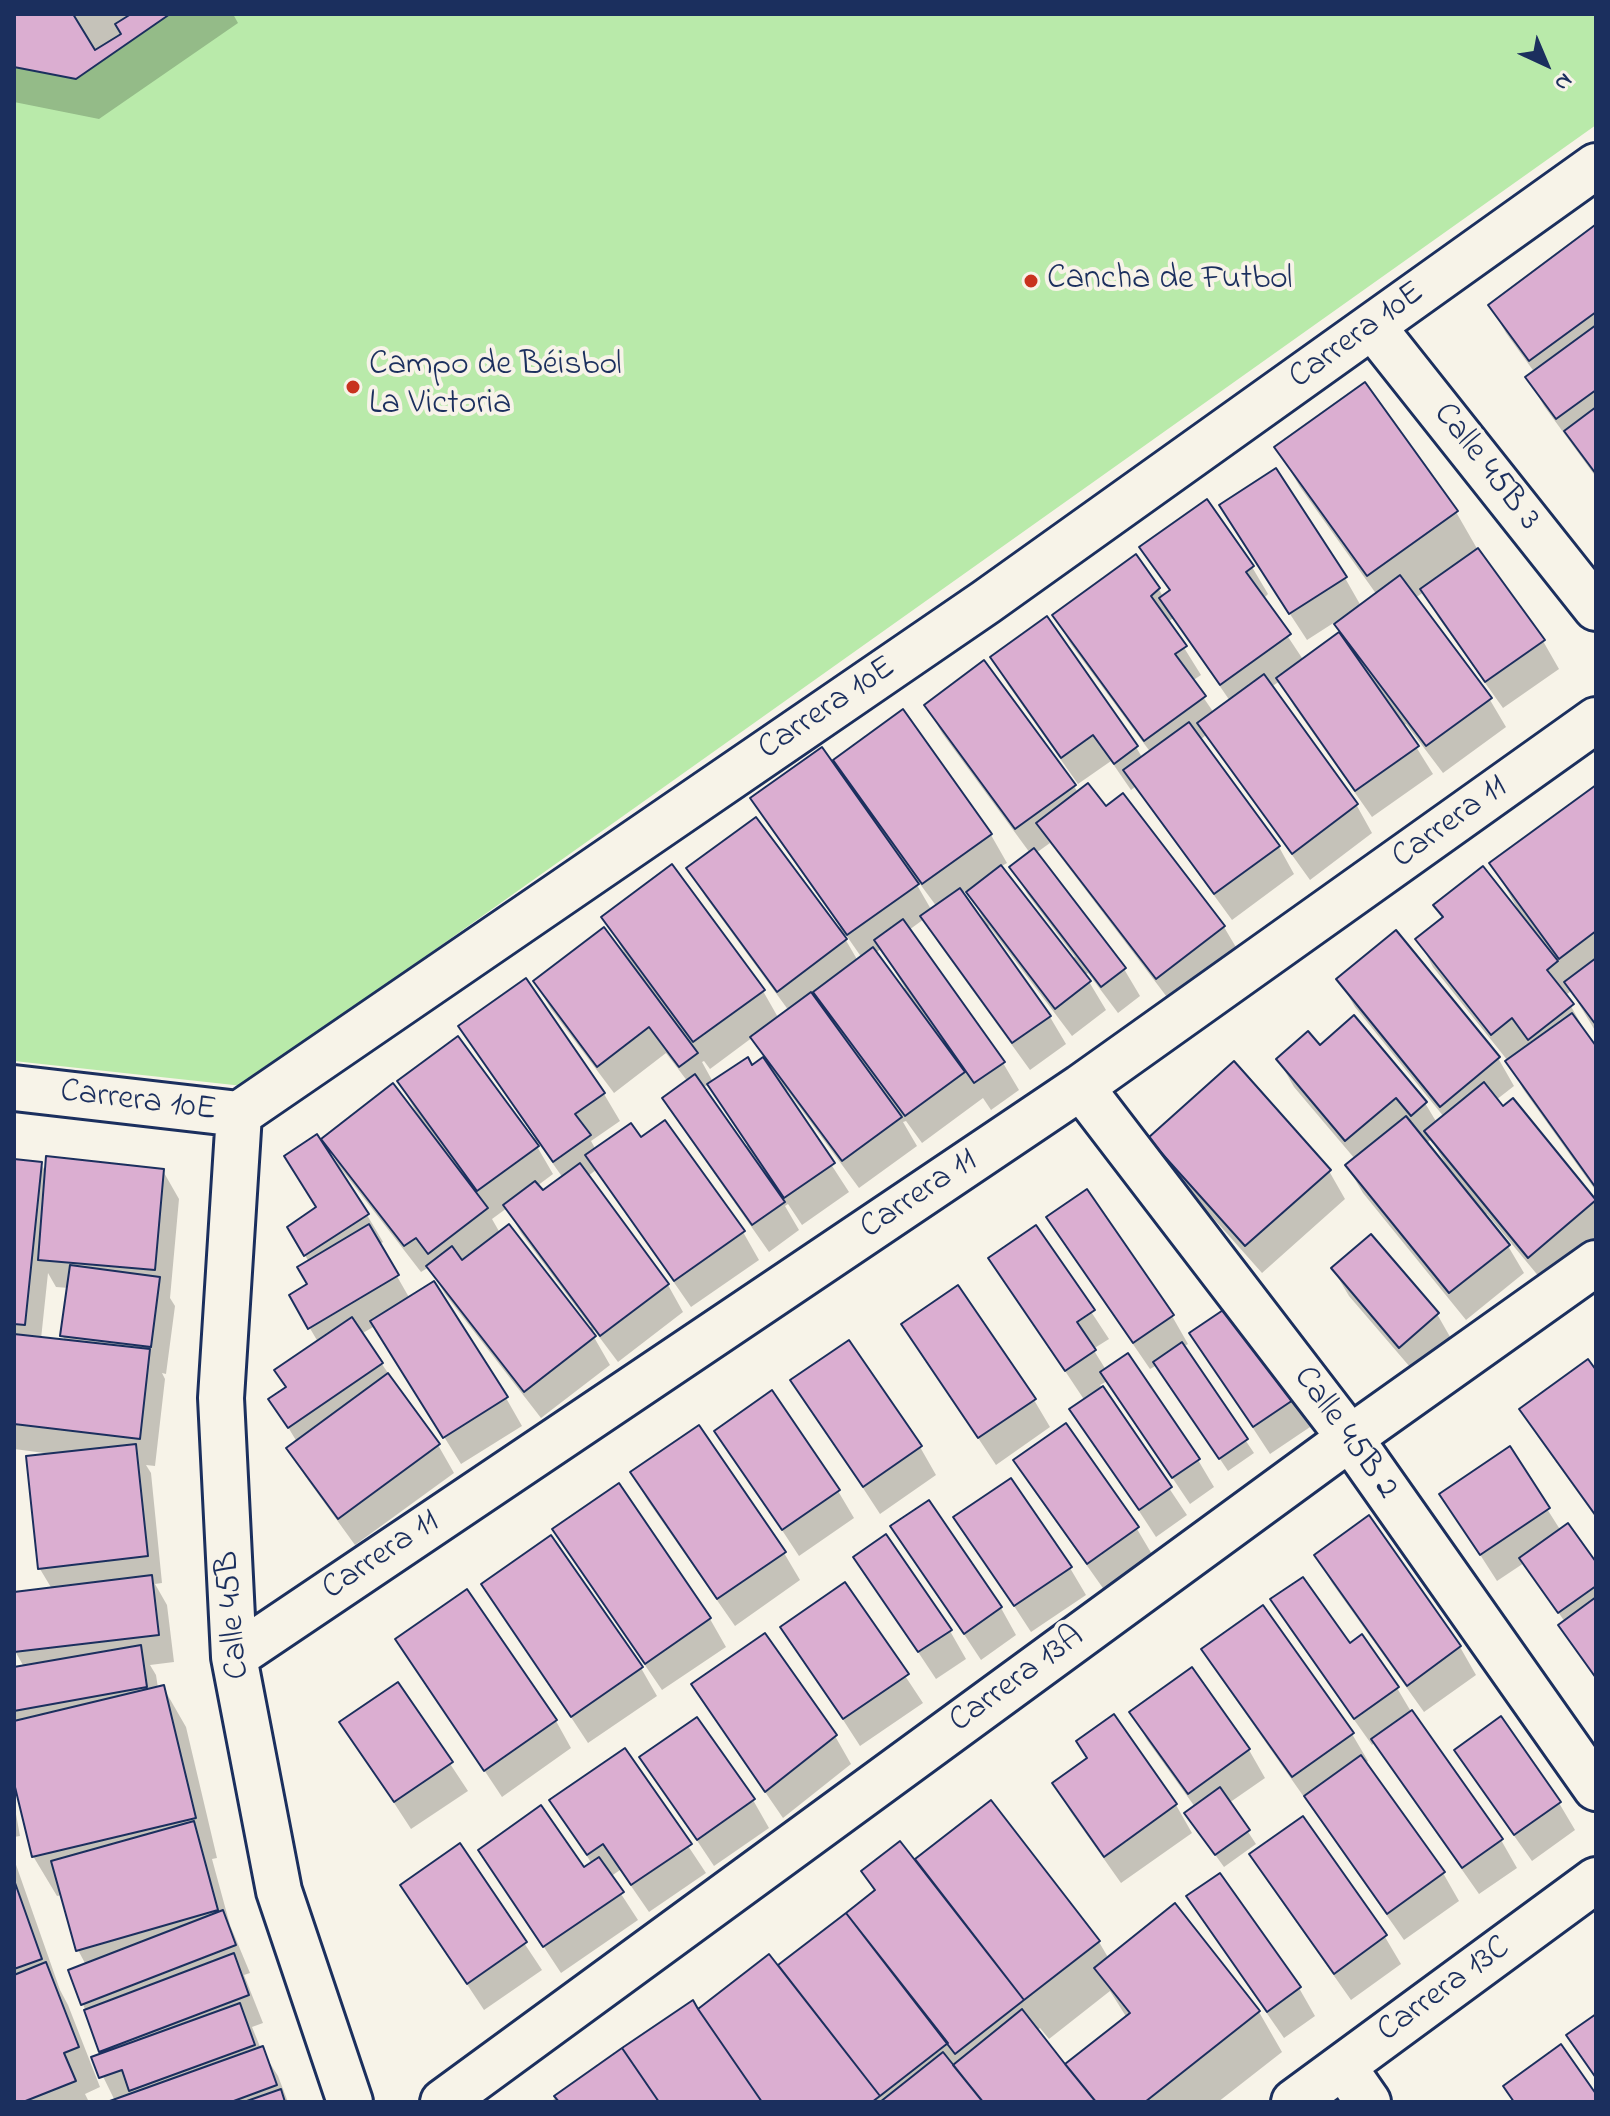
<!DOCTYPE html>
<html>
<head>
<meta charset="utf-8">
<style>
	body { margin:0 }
	#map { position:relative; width:1610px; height:2116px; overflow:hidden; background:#f7f3e8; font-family:"Indie Flower",sans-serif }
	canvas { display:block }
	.frame { position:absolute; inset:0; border:16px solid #1b2f5e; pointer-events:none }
	.north { position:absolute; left:1506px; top:24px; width:80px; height:80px; -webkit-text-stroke:6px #f7f3e8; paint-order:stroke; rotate:136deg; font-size:22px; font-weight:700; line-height:32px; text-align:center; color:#1b2f5e }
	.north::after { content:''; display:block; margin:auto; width:28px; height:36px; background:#1b2f5e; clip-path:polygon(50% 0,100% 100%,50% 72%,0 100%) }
</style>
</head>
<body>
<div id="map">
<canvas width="1610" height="2116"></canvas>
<div class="frame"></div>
<div class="north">N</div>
</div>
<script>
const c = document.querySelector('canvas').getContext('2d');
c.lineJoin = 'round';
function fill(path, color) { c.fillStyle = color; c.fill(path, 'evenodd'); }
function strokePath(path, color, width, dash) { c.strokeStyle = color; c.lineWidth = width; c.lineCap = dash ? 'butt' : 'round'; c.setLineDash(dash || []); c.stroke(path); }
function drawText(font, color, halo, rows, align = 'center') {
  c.font = font + ' "Indie Flower",sans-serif'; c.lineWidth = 8; c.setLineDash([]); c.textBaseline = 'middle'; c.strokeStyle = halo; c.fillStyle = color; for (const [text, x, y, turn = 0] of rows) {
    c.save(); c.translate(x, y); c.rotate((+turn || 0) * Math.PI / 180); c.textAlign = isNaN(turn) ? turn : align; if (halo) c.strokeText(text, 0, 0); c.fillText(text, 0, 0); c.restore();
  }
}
fill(new Path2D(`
	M170,14H1596V125L243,1086L14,1061V67L76,79Z`), '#b9eaaa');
fill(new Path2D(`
	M14,14H233L238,23L99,119L14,102Z
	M1595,228L1596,229V477L1544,406L1528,378L1535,373L1506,333L1490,305Z
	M1277,448L1456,512L1479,552L1543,641L1559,669L1503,708L1438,617L1424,592L1415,598L1490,700L1506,727L1443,773L1406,724L1403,726L1433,774L1372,817L1294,706L1280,681L1271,687L1357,806L1372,833L1310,880L1206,735L1200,740L1279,847L1294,874L1232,920L1135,787L1131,790L1111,761L1078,784L1008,685L992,657L1136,747L1143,759L1151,753L1070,643L1054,615L1159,589L1163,597L1170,592L1142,548L1252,567L1268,594L1263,599L1304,661L1342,633L1335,622L1307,640L1237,533L1345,578L1361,606L1377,595L1300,487ZM1173,618L1230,701L1214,713L1192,681L1201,675L1168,622Z
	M926,705L1074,786L1078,793L1105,808L1224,927L1240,954L1173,1005L1050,843L1036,853L1124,969L1140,996L1118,1013L1088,973L1085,975L1106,1010L1072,1036L989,926L986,928L1050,1017L1066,1044L1030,1070L939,944L924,919L909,930L1003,1063L1019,1090L991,1110L983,1098L922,1143L906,1121L903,1122L917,1146L859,1188L787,1090L784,1092L849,1192L802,1225L788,1204L785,1206L799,1230L769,1252L681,1126L665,1098L688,1082L666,1053L614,1093L551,1009L535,982L624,952L604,917L763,991L779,1019L789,1011L705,896L689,869L837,929L840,927L769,826L753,799L831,763L902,712L991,835L1007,863L1000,867L1072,959L1075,957L1028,895L1012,868L1030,853L942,733ZM920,884L937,907L932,911L917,885ZM967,890L987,925L985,927L961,894ZM846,935L862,958L858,961L844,937ZM881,949L905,988L902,990L875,953ZM753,1037L765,1058L752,1067L713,1082L702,1062L704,1061L710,1069ZM709,1084L748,1145L744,1147L703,1088Z
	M1596,787V1032L1571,991L1565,996L1596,1050V1191L1523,1089L1508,1061L1433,967L1418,939L1444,919L1436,906L1517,908L1492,863Z
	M1339,980L1498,1058L1514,1086L1496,1100L1503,1109L1513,1101L1596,1203V1243L1545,1284L1487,1214L1484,1216L1508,1246L1524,1273L1466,1320L1363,1193L1347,1166L1355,1159L1294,1087L1278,1059L1319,1048L1425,1103L1437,1123L1444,1117L1355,1007ZM1431,1139L1445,1163L1442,1164L1426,1144Z
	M461,1027L604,1094L620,1121L591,1141L596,1150L640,1139L743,1232L759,1260L691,1307L596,1170L588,1176L668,1285L683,1312L618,1362L594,1330L591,1332L610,1365L541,1418L445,1294L429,1267L421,1272L339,1166L324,1139L419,1117L399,1082L532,1140L535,1138L477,1054ZM537,1141L563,1178L542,1193L537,1186L553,1174L535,1143ZM507,1208L521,1233L591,1327L588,1329L500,1233L492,1219Z
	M1151,1138L1329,1171L1345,1199L1262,1273L1167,1166Z
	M14,1161L41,1164L47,1174L163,1171L179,1199L170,1298L175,1306L166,1374L162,1373L165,1379L155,1466L146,1465L151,1473L162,1583L155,1584L167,1605L174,1662L150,1665L156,1675L158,1688L163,1687L186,1727L217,1858L212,1859L230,1925L250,1973L244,1975L263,2023L252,2027L261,2049L278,2076L288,2102H113L115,2101L94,2058L103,2055L70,1971L86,1965L78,1950L62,1895L57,1896L33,1856L14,1774V1669L24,1667L15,1651L14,1594L52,1589L40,1569L52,1454L14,1449ZM48,1273L56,1287L69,1288L62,1335L66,1342L41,1339Z
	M367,1215L383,1242L379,1245L410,1299L506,1398L522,1426L461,1464L375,1326L361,1334L438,1445L454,1473L355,1545L305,1476L289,1448L297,1442L271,1399L287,1389L318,1342L291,1296L309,1285V1262L289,1228Z
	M1049,1217L1172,1316L1188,1344L1183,1347L1254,1453L1228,1471L1157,1365L1150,1369L1065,1245Z
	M1036,1228L1109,1339L1093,1349L1106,1370L1198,1460L1214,1487L1190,1504L1107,1381L1100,1385L1187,1515L1156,1537L1072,1409L1085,1401L990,1258Z
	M1333,1269L1437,1314L1453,1342L1416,1374L1349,1296Z
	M1237,1303L1316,1423L1270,1454L1191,1334Z
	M903,1325L1034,1400L1050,1427L996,1465Z
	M1596,1374V1518L1538,1437L1522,1409Z
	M793,1381L920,1447L936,1475L880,1514Z
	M1066,1426L1137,1529L1153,1556L1105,1591L1032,1488L1016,1461Z
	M717,1431L838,1491L854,1518L799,1556Z
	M1509,1449L1561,1531L1596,1566V1680L1561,1626L1565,1622L1524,1563L1497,1581L1441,1494Z
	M632,1473L784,1553L800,1580L735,1626L648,1501Z
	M618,1486L710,1619L726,1647L662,1690L571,1557L555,1529Z
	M956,1517L1070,1568L1086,1595L1031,1632Z
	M1369,1518L1460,1647L1476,1675L1424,1712L1332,1583L1316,1555Z
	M893,1527L1001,1608L1016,1635L981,1660Z
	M855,1557L950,1631L966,1659L936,1679Z
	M483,1584L641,1668L657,1696L588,1743Z
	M845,1585L923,1703L860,1746L783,1627Z
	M466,1591L556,1721L571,1748L502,1797L397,1639Z
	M1273,1600L1350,1646L1397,1688L1413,1715L1501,1840L1517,1868L1479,1894L1390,1767L1375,1742L1372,1745L1289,1628Z
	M1204,1649L1352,1734L1368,1761L1365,1764L1443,1873L1459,1901L1404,1940L1220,1677Z
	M1191,1669L1249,1750L1265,1778L1229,1803L1256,1844L1224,1867L1195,1827V1807L1147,1740L1132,1712Z
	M398,1685L468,1791L411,1829L342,1723Z
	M694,1685L835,1736L851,1764L783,1818L710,1712Z
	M1114,1717L1176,1805L1192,1833L1121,1883L1070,1811L1055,1784L1089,1759Z
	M1457,1750L1559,1803L1575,1830L1532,1861L1473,1778Z
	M625,1751L706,1873L649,1912L620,1870L610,1877L638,1920L561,1973L480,1850L584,1870L592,1864L552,1801Z
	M642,1758L753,1800L769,1828L714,1866Z
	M14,1803L20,1836L14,1837Z
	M990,1803L1099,1942L1109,1959L1259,2012L1282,2052L1218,2102H550L692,2002L698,2011L787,1976L875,1893L863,1872L921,1871L923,1869L917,1860ZM1110,1991L1127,2018L1065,2067L1036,2031L1040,2028L1049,2039Z
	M1302,1819L1385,1937L1401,1964L1351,2000L1268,1882L1252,1855Z
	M459,1845L542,1970L484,2010L402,1886Z
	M14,1859L60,1990L68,2005L100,2087L85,2094L89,2102H14Z
	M1219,1875L1299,1988L1315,2016L1284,2038L1205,1924L1189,1897Z`), '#0003');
const building = new Path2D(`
	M14,14H170L76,79L14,67Z
	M73,14H131L115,24L121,34L95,50Z
	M1595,225L1596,312L1529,361L1488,305Z
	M1596,325V390L1556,419L1525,377Z
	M1365,382L1458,511L1367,576L1274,447Z
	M1596,407V474L1564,431Z
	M1276,468L1347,577L1289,614L1219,505Z
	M1207,499L1254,566L1246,572L1291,634L1220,685L1159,598L1170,590L1139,547Z
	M1478,548L1545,640L1485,682L1420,589Z
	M1136,554L1160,588L1151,596L1187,646L1175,654L1206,696L1144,741L1052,615Z
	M1400,575L1492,698L1426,746L1334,624Z
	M1047,616L1138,746L1114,764L1093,735L1061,758L990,657Z
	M1339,632L1419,746L1355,791L1276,678Z
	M984,660L1076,785L1015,829L924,705Z
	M1264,674L1358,804L1292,854L1197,723Z
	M903,709L992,834L922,884L833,760Z
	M1189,722L1280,846L1214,894L1123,770Z
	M822,747L919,884L847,935L750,798Z
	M1088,783L1106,806L1123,793L1225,926L1156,979L1036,823Z
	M1596,785V931L1559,959L1489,863Z
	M756,817L847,939L777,992L686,868Z
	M1034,848L1126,968L1101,987L1009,867Z
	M672,864L765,990L693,1042L601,917Z
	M1001,865L1091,981L1055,1009L966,892Z
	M1483,866L1558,961L1547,970L1574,1004L1528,1040L1512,1018L1491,1035L1415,939L1443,917L1433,905Z
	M960,888L1051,1016L1012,1043L920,916Z
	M903,919L1005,1062L974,1083L874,940Z
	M604,927L698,1053L679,1067L649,1027L597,1067L533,981Z
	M1396,930L1500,1057L1440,1107L1336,979Z
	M873,947L965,1072L905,1116L813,992Z
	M1596,958V1025L1564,982Z
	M526,978L605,1093L575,1114L591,1135L553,1162L458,1026Z
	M811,992L902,1117L842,1161L750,1037Z
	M1572,1013L1596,1046V1188L1505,1061Z
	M1354,1015L1427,1102L1411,1116L1396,1098L1345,1141L1276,1059L1308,1031L1320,1045Z
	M458,1036L539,1146L477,1191L397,1081Z
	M748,1057L752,1065L763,1057L835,1163L784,1198L707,1084Z
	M1234,1061L1331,1170L1245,1246L1148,1138Z
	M695,1074L785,1202L752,1225L662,1098Z
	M1484,1082L1503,1106L1513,1098L1596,1200L1528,1258L1424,1131Z
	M393,1083L488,1208L428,1254L416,1238L404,1246L321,1139Z
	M1406,1116L1510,1245L1449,1293L1345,1165Z
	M665,1120L745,1231L674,1281L585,1155L631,1123L641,1137Z
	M317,1134L369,1214L304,1256L287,1227L316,1207L284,1156Z
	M46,1156L164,1169L155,1270L38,1260Z
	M14,1159L42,1162L25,1325L14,1324Z
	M580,1163L669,1284L600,1336L503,1205L535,1181L543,1190Z
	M1087,1189L1174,1315L1133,1343L1046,1217Z
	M369,1224L399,1275L308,1329L289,1295L307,1284L297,1267Z
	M509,1224L596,1336L524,1392L426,1266L452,1246L462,1260Z
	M1036,1225L1095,1310L1077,1322L1096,1350L1065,1371L988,1258Z
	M1371,1234L1439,1313L1399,1348L1331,1268Z
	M70,1265L160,1277L151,1347L60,1336Z
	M434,1281L508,1397L443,1438L370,1321Z
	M958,1285L1036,1399L978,1438L901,1324Z
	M1238,1300L1302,1394L1253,1427L1189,1333Z
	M352,1317L383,1363L288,1428L268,1399L286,1387L274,1370Z
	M14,1334L150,1349L140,1439L14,1424Z
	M849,1340L922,1446L863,1487L790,1380Z
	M1182,1342L1248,1439L1219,1459L1153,1362Z
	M1128,1353L1200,1459L1172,1478L1100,1372Z
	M1588,1359L1596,1370V1516L1519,1409Z
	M388,1373L440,1444L338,1519L286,1448Z
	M1103,1386L1172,1487L1139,1510L1069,1409Z
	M772,1390L840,1490L782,1530L714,1431Z
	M1066,1423L1139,1527L1087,1564L1013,1460Z
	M699,1425L786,1552L717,1599L630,1472Z
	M136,1444L148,1556L38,1569L26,1456Z
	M1510,1446L1550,1508L1480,1555L1439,1494Z
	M1011,1478L1072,1567L1014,1606L953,1517Z
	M619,1483L711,1618L645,1664L552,1529Z
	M929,1500L1002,1607L964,1634L890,1526Z
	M1369,1515L1461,1646L1407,1686L1314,1555Z
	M1568,1523L1596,1562V1586L1558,1613L1519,1558Z
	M886,1534L952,1630L918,1652L853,1557Z
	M551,1535L643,1667L571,1717L481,1584Z
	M152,1575L159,1635L14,1652V1592Z
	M1303,1577L1350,1643L1362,1634L1399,1687L1354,1719L1270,1599Z
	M845,1582L909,1674L843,1719L780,1627Z
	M467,1589L557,1720L484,1771L395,1639Z
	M1596,1597V1678L1558,1625Z
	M1263,1605L1354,1733L1292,1777L1201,1649Z
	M765,1633L837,1735L765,1792L691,1684Z
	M141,1645L147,1687L14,1711V1667Z
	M1192,1667L1250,1749L1188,1794L1129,1712Z
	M398,1682L453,1762L394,1802L339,1722Z
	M164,1685L196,1818L32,1857L14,1783V1721Z
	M1412,1710L1503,1839L1462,1868L1371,1739Z
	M1114,1714L1177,1804L1104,1857L1052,1783L1087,1758L1076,1741Z
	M1501,1716L1561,1802L1514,1835L1454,1750Z
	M697,1717L755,1799L697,1840L639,1757Z
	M625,1748L692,1844L631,1885L603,1844L587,1855L549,1800Z
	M1361,1755L1445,1872L1387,1914L1304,1796Z
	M1220,1787L1250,1830L1215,1855L1184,1813Z
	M991,1800L1100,1941L1024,2000L915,1859Z
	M541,1805L584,1867L599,1857L624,1892L543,1947L478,1850Z
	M1303,1816L1387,1935L1334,1974L1249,1854Z
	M194,1821L218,1910L76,1951L51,1861Z
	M900,1841L1024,2000L955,2054L846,1913L875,1890L861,1871Z
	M460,1843L527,1942L467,1984L400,1885Z
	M1220,1873L1301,1987L1267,2012L1186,1896Z
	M14,1880L42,1959L14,1969Z
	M1175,1903L1260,2011L1145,2102H1096L1065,2064L1130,2013L1094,1968Z
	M223,1910L236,1945L81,2005L68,1970Z
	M846,1913L948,2043L880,2096L778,1965Z
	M234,1953L249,1995L99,2052L84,2010Z
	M769,1954L880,2096L872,2102H762L698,2009Z
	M46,1962L79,2047L64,2053L76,2081L23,2102H14V1975Z
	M693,2000L698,2009L762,2102H659L622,2048Z
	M240,2003L255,2045L129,2091L122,2070L99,2078L91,2057Z
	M1022,2009L1065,2064L1096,2102H983L953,2065Z
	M1596,2014V2078L1566,2035Z
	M1561,2044L1596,2094V2102H1514L1503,2086Z
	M263,2046L277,2085L231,2102H107Z
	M622,2048L659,2102H559L554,2096Z
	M943,2052L983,2102H880Z
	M281,2089L285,2102H244Z`);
fill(building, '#dbaed1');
strokePath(building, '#1b2f5e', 2);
const minor = new Path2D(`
	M1373,327L1596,608
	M1081,1087L1350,1438L1596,1788
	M14,1088L239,1114L986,602L1596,166
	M239,1114L221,1398L234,1657L279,1891L350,2102
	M234,1657L1081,1087L1596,720
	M1343,2066L1368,2102
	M443,2102L1350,1438L1596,1263
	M1294,2102L1596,1880`);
strokePath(minor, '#1b2f5e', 50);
strokePath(minor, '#f7f3e8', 44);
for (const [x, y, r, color] of [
	[1031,281,8,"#c8321e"],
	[353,387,8,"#c8321e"]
]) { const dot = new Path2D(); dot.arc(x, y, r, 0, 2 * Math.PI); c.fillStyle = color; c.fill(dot); strokePath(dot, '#f7f3e8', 3); }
drawText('34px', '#1b2f5e', '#f7f3e8', [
	["Cancha de Futbol",1047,281],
	["Campo de Béisbol",369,367],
	["La Victoria",369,406]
], 'left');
drawText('34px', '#1b2f5e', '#f7f3e8', [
	["Carrera 10E",1358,337,-36],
	["Calle 45B 3",1485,468,52],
	["Carrera 10E",828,710,-34],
	["Carrera 11",1451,824,-36],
	["Carrera 10E",138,1103,7],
	["Carrera 11",920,1196,-34],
	["Calle 45B 2",1344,1434,54],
	["Carrera 11",382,1557,-34],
	["Calle 45B",235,1615,-95],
	["Carrera 13A",1018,1681,-36],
	["Carrera 13C",1445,1991,-36]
]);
</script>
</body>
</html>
